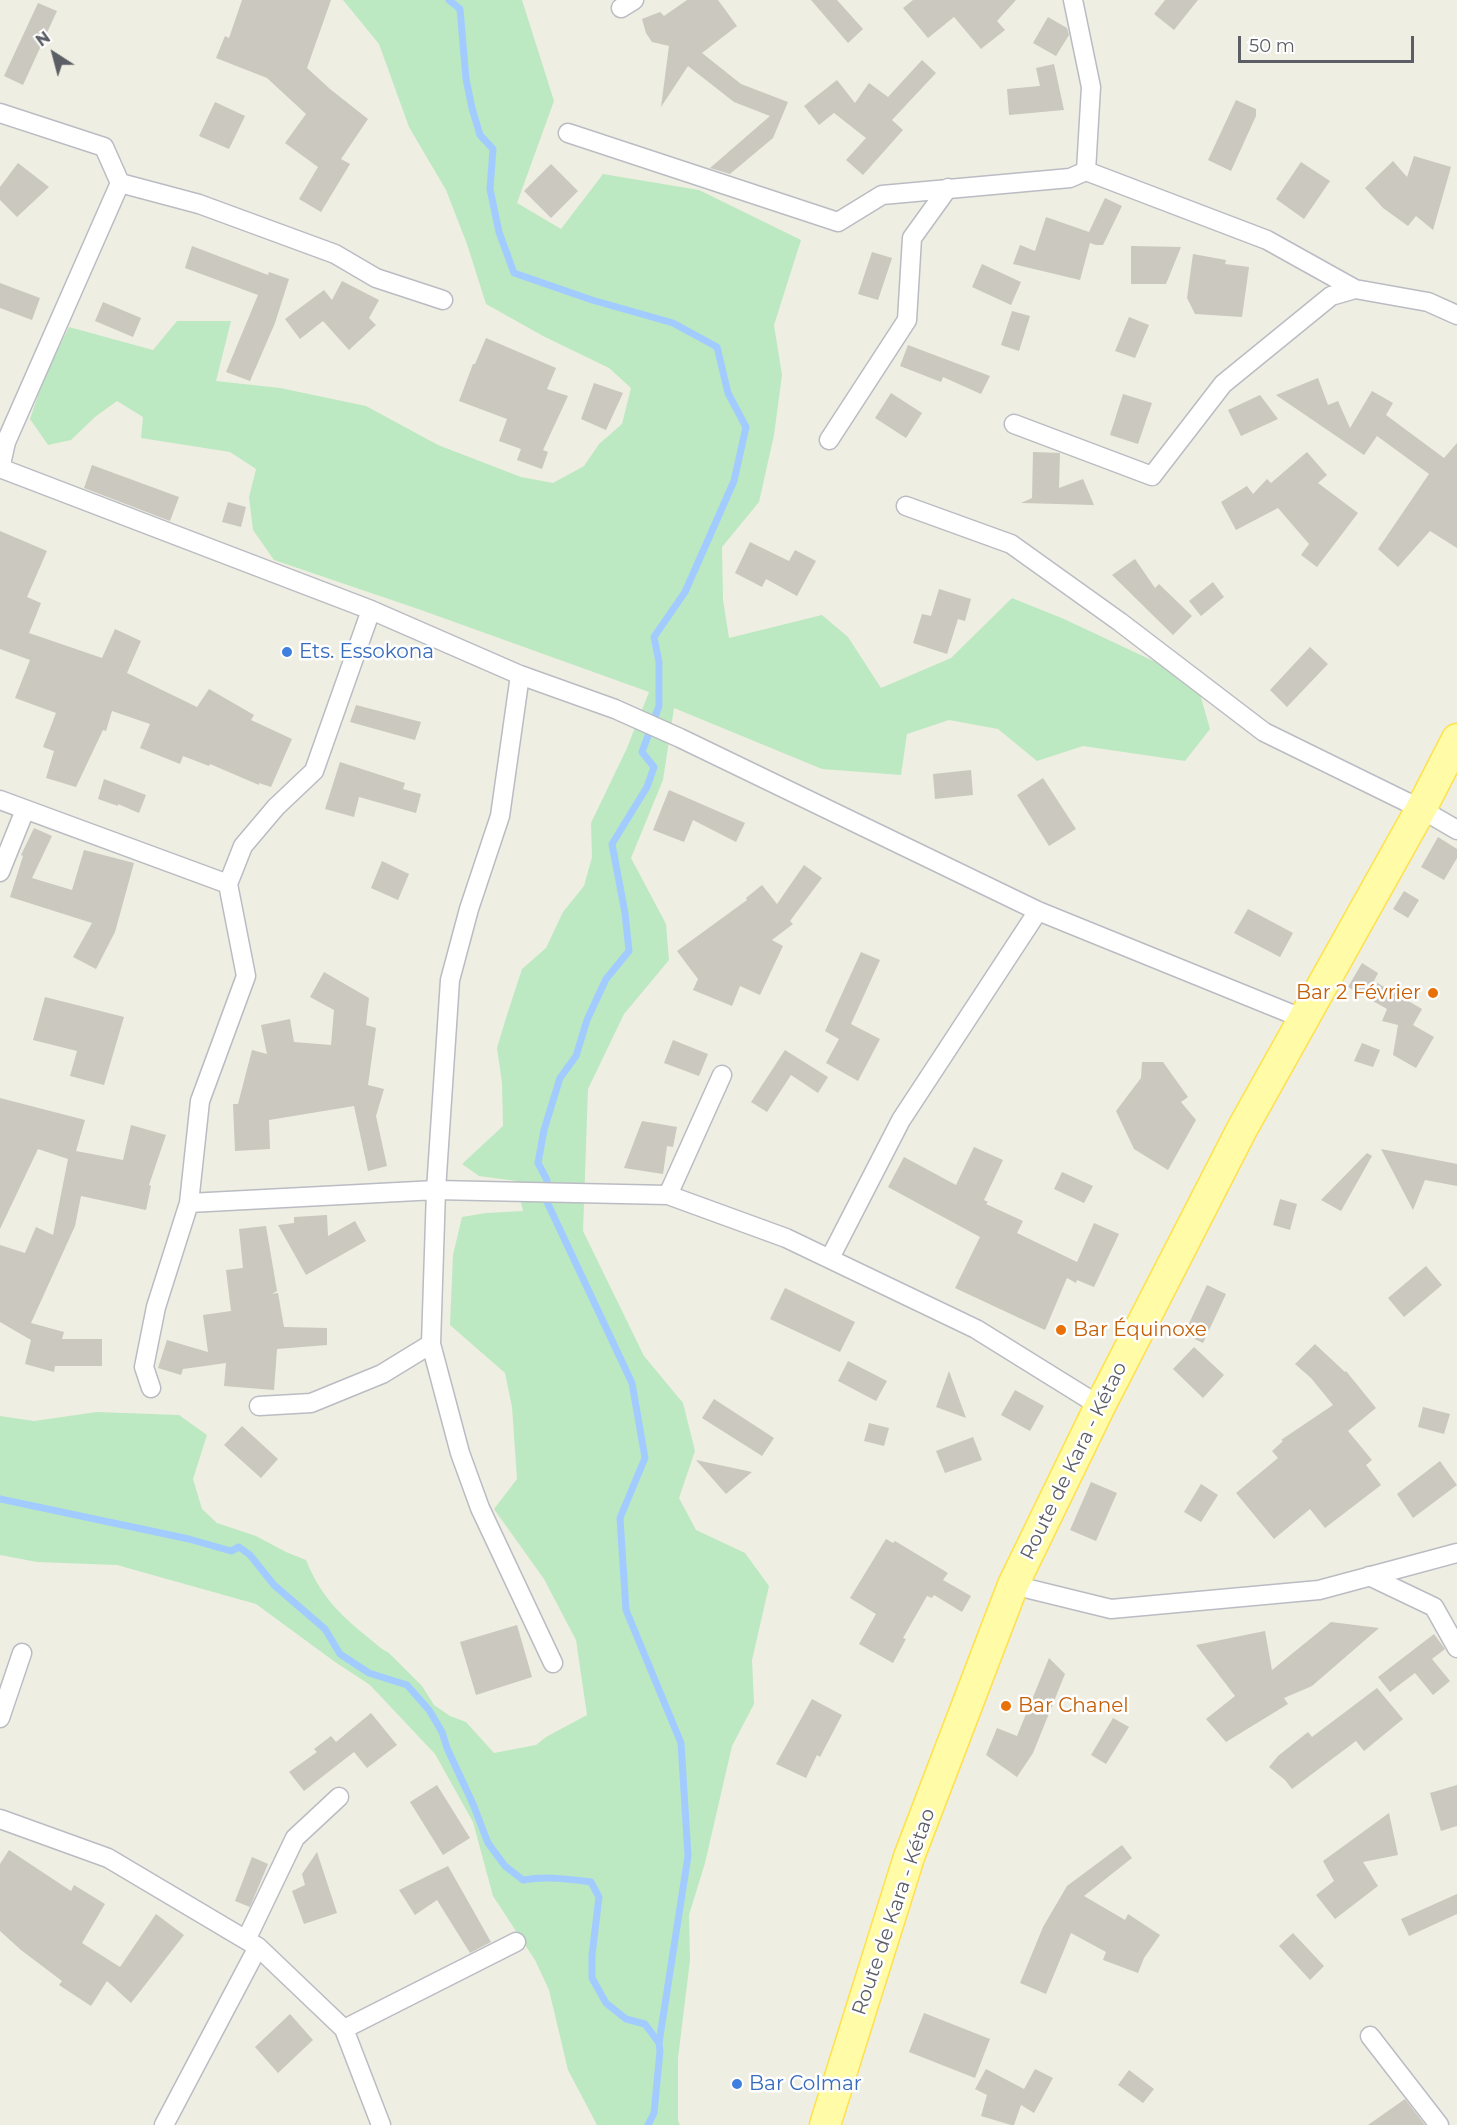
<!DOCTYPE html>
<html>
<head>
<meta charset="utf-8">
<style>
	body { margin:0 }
	#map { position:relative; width:1457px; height:2125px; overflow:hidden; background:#efeee2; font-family:Montserrat,sans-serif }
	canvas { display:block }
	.north { position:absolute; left:24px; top:24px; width:60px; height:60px; -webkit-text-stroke:4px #fff; paint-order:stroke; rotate:324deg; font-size:16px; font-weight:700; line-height:24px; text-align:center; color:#5b5e65 }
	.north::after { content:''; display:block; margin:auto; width:21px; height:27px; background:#5b5e65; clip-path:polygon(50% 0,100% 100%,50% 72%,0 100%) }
	.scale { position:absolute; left:1238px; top:36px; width:176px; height:27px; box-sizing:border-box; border:3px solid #5b5e65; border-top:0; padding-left:8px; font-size:18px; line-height:21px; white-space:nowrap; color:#5b5e65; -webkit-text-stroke:4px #fff; paint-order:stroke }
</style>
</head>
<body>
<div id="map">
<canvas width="1457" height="2125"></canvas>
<div class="north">N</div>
<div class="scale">50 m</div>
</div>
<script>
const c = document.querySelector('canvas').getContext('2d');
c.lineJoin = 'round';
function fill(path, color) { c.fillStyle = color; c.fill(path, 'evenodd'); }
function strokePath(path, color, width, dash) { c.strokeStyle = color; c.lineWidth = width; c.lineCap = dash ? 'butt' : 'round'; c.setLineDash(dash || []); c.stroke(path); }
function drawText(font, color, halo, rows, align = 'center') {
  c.font = font + ' Montserrat,sans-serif'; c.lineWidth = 5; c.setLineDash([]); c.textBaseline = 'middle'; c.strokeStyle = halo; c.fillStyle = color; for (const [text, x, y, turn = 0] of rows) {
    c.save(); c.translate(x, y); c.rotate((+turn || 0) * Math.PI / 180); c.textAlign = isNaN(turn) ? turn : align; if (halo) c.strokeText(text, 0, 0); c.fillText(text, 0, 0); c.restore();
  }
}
fill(new Path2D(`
	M343,0H522L554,101L517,203L561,229L603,174L699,190L801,240L774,325L782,375L774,435L759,502L722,547L723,600L729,638L822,615L848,637L881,688L951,658L1012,598L1064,619L1162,665L1200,694L1210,729L1185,761L1083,746L1037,761L998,729L949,720L907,734L901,775L822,769L674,708L663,780L631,858L666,924L669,960L624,1014L588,1089L583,1231L644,1356L683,1403L695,1451L679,1498L696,1530L745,1553L769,1586L752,1660L754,1704L732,1746L705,1863L689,1915L690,1960L678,2058V2121L680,2125H597L568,2070L549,1990L535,1960L493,1896L473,1822L435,1754L370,1685L335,1662L256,1604L117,1565L37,1562L0,1555V1416L34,1421L97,1412L179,1415L207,1435L193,1479L202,1509L217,1523L256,1536L286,1552L306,1560C324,1604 346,1619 382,1649L389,1653L422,1686L434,1705L450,1716L466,1722L494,1753L536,1745L546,1737L587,1715L576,1640L544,1579L494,1509L517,1479L512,1407L505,1373L450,1325L453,1255L462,1217L486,1213L523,1211L516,1181L479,1176L462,1164L503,1126L502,1083L497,1048L506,1018L522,969L546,948L563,912L584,886L592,857L591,823L627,748L649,692L421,610L274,560L253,530L249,497L256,469L230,452L141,438L143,417L117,401L95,417L71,440L48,445L30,419L44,378L69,327L153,350L177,321H231L216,381L280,388L366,406L438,445L521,477L553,483L584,466L599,444L622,424L631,388L609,368L543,336L486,304L467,244L446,190L409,127L379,44Z`), '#bce9c1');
strokePath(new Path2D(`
	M449,0L460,9L466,79L472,108L480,135L493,149L490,189L499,232L514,273L592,300L673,323L717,347L728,393L746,427L734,481L685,592L654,637L659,662V706L642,752L654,767L647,787L612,844L625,913L629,951L606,979L587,1020L576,1056L560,1078L544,1130L538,1163L547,1180V1202L632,1383L645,1458L620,1518L626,1610L681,1743L688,1856L659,2043L660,2051L654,2113L648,2125
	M0,1499L189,1539L231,1551L239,1547L250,1555L274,1585L325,1629L340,1654L369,1673L407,1685L429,1710L442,1732L447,1748L473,1804L488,1843L505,1866L523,1880C546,1876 569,1879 591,1882L599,1897L592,1955V1978L606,2003L626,2019L645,2024L659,2043`), '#a2ccff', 7);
fill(new Path2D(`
	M242,0H331L307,68L330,89L368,119L341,159L350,164L321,212L299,199L318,167L285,143L306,114L267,78L216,58L225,36L229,38Z
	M687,0H718L737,26L702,53L741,84L788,102L773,138L730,174L710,168L770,116L734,102L688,66L661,107L669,46L652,42L646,33L642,19L660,12L664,16Z
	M811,0H837L863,29L848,43Z
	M913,0H1016L997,21L1005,30L981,49L954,17L928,38L903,8Z
	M1165,0H1198L1174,30L1154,14Z
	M38,3L57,11L23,85L4,76Z
	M1048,17L1067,28L1069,35L1056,56L1033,43Z
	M922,60L936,73L892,120L903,130L863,175L846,160L866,138L834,113L819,125L804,106L837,80L855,103L869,83L888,97Z
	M1054,64L1064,110L1009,115L1007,89L1040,86L1036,68Z
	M1236,100L1256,109V116L1231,171L1208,160Z
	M215,102L245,116L229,149L199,136Z
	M1414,156L1451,167L1433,230L1416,216L1408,226L1383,208L1365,188L1393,161L1407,177Z
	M1301,162L1330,181L1304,219L1276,199Z
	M18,163L49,187L17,217L0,200V187Z
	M551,164L578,191L551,218L524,191Z
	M1105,198L1122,206L1103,245H1096L1090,243L1080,280L1013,264L1020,245L1035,251L1046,217L1089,232Z
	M192,246L268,275L269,272L289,279L275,323L250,381L226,372L258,295L185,268Z
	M1131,246L1181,247L1166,284H1131Z
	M872,252L892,258L878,300L858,294Z
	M1193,254L1226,260L1225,264L1249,267L1242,317L1195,314L1187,298Z
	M982,264L1021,282L1011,305L972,287Z
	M342,281L379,300L369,318L376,325L349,350L323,321L300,339L285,319L324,290L332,300Z
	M0,283L40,298L32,320L0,308Z
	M103,302L141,318L133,337L95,321Z
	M1012,311L1030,316L1019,351L1001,345Z
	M1129,317L1149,325L1135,358L1115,351Z
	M486,338L556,368L547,389L568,396L543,450L548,452L542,469L517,460L521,449L499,441L507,419L459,401L473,364H475Z
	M908,345L990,376L981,394L943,377L941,382L900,366Z
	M1318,378L1328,405L1338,401L1350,428L1372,391L1393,403L1386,415L1444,458L1457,443V548L1430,531L1398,567L1378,549L1429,474L1377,436L1364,455L1276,395Z
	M594,383L623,393L606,430L581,419Z
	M891,393L922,413L906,438L875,418Z
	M1123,394L1152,403L1138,444L1110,435Z
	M1260,395L1278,419L1241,436L1228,410Z
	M1033,452L1060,453L1059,488L1083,479L1094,505L1021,503L1032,498Z
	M1307,452L1327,475L1318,483L1358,513L1317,567L1301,555L1309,544L1278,508L1236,530L1221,502L1247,486L1253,494L1267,479L1271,483Z
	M92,465L179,497L170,521L84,488Z
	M228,502L246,507L241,527L222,522Z
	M0,531L47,551L27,597L41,603L29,633L102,658L115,629L141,641L127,673L197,707L209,689L254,715L251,720L292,739L271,787L259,783V785L210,764L209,766L183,756L180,764L140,748L150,724L112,711L106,731L103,730L76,787L46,778L54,751L43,747L56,713L15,698L30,660L0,649Z
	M750,542L789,561L795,550L816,561L797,596L766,579L762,587L735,573Z
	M1135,559L1155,588L1159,584L1192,616L1173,635L1112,575Z
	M1213,582L1224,597L1201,616L1189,601Z
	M939,589L971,599L965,621L958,619L947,654L913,643L922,614L931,616Z
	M1310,647L1328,664L1287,707L1270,690Z
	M356,705L421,722L415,740L350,722Z
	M340,762L405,783L403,789L421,794L416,813L359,797L354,817L325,809Z
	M971,770L973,795L935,799L933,774Z
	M1043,778L1076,829L1049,846L1017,795Z
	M104,779L146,795L139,813L118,804V806L98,799Z
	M669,790L745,823L736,842L693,820L684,842L653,830Z
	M34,828L52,836L32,878L72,890L84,850L134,863L115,932L96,969L73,957L92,923L10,897L23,856L21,855Z
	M1438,837L1457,849V858L1444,880L1421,867Z
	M382,861L409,874L398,900L371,888Z
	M804,865L822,878L790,921L793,924L772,940L783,946L760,995L740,986L732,1006L693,990L698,979L677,951L747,900L746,898L762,885L777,904Z
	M1404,891L1419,900L1408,918L1393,909Z
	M1248,909L1293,933L1280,957L1234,933Z
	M861,952L880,960L851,1024L880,1039L858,1081L826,1063L839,1039L825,1031Z
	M1362,963L1378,973L1374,981L1422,1009L1413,1025L1434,1037L1416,1068L1393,1055L1398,1025L1382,1021L1387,1009L1348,987Z
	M324,972L369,998L366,1025L376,1028L368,1085L384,1089L376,1116L387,1166L368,1171L354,1106L269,1120L270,1149L235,1151L233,1104H238L252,1050L267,1054L261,1025L290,1019L294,1042L331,1045L334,1010L310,997Z
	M45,997L124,1017L104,1085L70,1076L77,1051L33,1040Z
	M673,1040L708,1054L699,1076L664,1063Z
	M1362,1043L1380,1050L1373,1067L1354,1061Z
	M785,1050L828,1077L818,1093L791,1075L767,1112L751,1102Z
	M1142,1062H1163L1188,1097L1181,1102L1196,1120L1168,1170L1134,1149L1116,1111L1141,1078Z
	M0,1098L85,1120L76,1151L123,1160L131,1125L166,1135L149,1185L151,1186L146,1210L81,1196L75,1226L31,1323L64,1332L62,1339H102V1366H55L54,1372L25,1364L31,1340L0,1322V1245L25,1253L36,1227L53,1235L68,1159L38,1149L0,1229Z
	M642,1121L677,1127L673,1147L667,1146L663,1174L624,1168Z
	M974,1147L1003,1160L984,1200L988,1202L986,1204L1023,1221L1017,1233L1077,1262L1094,1223L1119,1234L1094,1287L1077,1280L1076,1283L1067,1278L1045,1330L955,1288L980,1237L888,1187L904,1157L956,1185Z
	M1381,1149L1457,1164V1186L1425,1180L1413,1210Z
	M1367,1153L1372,1156L1341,1211L1321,1200Z
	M1062,1172L1093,1186L1084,1203L1054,1189Z
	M1280,1199L1297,1204L1290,1230L1273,1225Z
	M327,1215L328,1236L355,1221L366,1241L306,1275L278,1225L294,1223V1217Z
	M266,1226L277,1291L272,1294L278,1293L284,1327L327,1328V1345L277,1349L274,1390L224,1386L226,1363L183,1369L181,1375L158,1368L167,1340L208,1352L203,1315L231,1311L226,1270L243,1268L239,1229Z
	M1426,1266L1442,1285L1404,1317L1388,1298Z
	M1207,1285L1226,1294L1203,1343L1184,1334Z
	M785,1288L855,1322L840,1352L770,1319Z
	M1315,1344L1345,1372L1346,1371L1376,1408L1348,1431L1372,1460L1366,1465L1381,1485L1325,1528L1310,1509L1274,1539L1236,1493L1278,1458L1272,1451L1283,1441L1281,1440L1333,1405L1311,1378L1295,1364Z
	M1194,1347L1224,1375L1203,1398L1173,1369Z
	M848,1361L887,1381L876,1401L838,1381Z
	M949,1371L966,1418L936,1407Z
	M1015,1390L1044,1406L1030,1431L1001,1415Z
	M714,1399L774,1438L762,1456L702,1418Z
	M1423,1407L1450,1414L1444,1434L1418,1427Z
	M869,1423L889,1428L884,1446L864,1441Z
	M242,1426L278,1459L261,1478L224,1445Z
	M973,1437L982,1460L945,1473L936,1451Z
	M696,1460L752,1472L726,1494Z
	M1440,1461L1457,1485L1413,1518L1397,1494Z
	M1091,1482L1117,1493L1096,1541L1070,1530Z
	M1201,1484L1218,1495L1201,1522L1184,1512Z
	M886,1539L893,1543L895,1541L948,1573L943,1580L971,1596L962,1612L934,1595L932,1598L927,1596L903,1638L906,1639L893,1663L859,1644L876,1614L850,1598Z
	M1331,1622L1379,1628L1312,1686L1284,1698L1288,1704L1226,1742L1206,1719L1235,1696L1196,1645L1265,1631L1272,1670Z
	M517,1625L532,1677L476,1695L460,1642Z
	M1434,1634L1445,1649L1432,1659L1450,1681L1433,1695L1415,1673L1390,1692L1378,1677Z
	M1049,1658L1065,1674L1033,1753L1017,1777L986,1755L997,1728L1017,1736Z
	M1377,1688L1403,1719L1364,1751L1356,1741L1292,1789L1285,1780L1269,1767L1278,1756L1308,1732L1312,1737Z
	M812,1699L842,1715L820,1757L817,1755L806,1778L776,1764Z
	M371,1713L397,1745L367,1768L354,1752L304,1791L289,1772L317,1752L314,1749L331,1736L336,1742Z
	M1113,1718L1129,1727L1106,1764L1091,1755Z
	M437,1785L470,1838L443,1855L410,1802Z
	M1457,1785V1826L1441,1831L1430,1793Z
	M1389,1813L1398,1855L1363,1862L1378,1886L1335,1919L1316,1895L1334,1881L1323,1861Z
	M1122,1845L1132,1858L1084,1896L1125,1920L1128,1914L1160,1935L1144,1958L1138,1973L1103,1960L1106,1952L1071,1933L1046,1994L1020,1983L1043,1927L1067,1886Z
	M9,1850L71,1891L74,1885L105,1904L82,1943L120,1967L156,1914L184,1935L131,2003L107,1981L91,2006L59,1985L62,1981L21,1950L0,1931V1864Z
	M317,1852L337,1913L304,1924L292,1891L305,1885L302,1874Z
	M252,1857L268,1864L250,1907L235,1901Z
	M448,1866L491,1942L470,1953L437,1900L415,1915L399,1890Z
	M1457,1894V1914L1409,1936L1401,1919Z
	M1293,1933L1324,1966L1310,1980L1279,1946Z
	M924,2013L990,2039L975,2078L909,2052Z
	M290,2014L313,2040L278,2073L255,2047Z
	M986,2069L1024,2089L1035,2069L1053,2078L1034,2113L1021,2105L1014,2125H1011L981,2116L987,2095L975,2089Z
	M1129,2070L1154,2089L1143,2103L1118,2085Z
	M1405,2099L1425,2125H1368Z`), '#cac8bf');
const street = new Path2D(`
	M1073,0L1091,87L1086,171
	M621,8L634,0
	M0,113L104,147L120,183L6,442L0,469
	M568,133L838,222L882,195L1070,178L1086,171L1267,240L1355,289L1428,302L1457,315
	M120,183L199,204L335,254L376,278L443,300
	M1014,424L1152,476L1223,384L1331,296L1355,289
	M829,440L907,320L912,238L948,188
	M0,468L371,610L520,675L615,709L680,738L1038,911L1304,1019
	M906,506L1011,544L1120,622L1264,732L1421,809L1457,830
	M0,800L228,884L246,976L200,1101L189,1203L436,1190L668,1195L786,1238L976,1329L1100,1406
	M0,872L25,810
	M228,884L243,846L276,807L314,771L371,610
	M668,1195L722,1075
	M830,1258L901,1120L1038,911
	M431,1344L460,1453L480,1508L553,1663
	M151,1388L144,1367L156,1307L189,1203
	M259,1406L311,1403L382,1374L431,1344L436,1190L450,980L469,909L500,816L520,675
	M1369,1576L1434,1607L1457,1648
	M1013,1585L1111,1609L1319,1590L1457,1553
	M0,1718L22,1653
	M0,1819L108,1858L258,1947L344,2029L381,2125
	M246,1940L295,1838L339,1797
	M344,2029L516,1942
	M1370,2036L1439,2125
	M164,2125L258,1947`);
const primary = new Path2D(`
	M825,2125L909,1857L1013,1585L1100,1406L1242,1129L1421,809L1457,739`);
strokePath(street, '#babcc3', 21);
strokePath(primary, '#ffe14b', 33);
strokePath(street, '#fff', 18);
strokePath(primary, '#fffba7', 30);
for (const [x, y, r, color] of [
	[287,652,6,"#3f7fe0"],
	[1433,993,6,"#e8710a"],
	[1061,1330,6,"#e8710a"],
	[1006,1706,6,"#e8710a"],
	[737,2084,6,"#3f7fe0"]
]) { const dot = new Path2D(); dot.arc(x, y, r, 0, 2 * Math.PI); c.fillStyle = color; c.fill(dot); strokePath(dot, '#fff', 2); }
drawText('20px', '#366cbe', '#fff', [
	["Ets. Essokona",299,652],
	["Bar Colmar",749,2084]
], 'left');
drawText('20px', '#c56008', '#fff', [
	["Bar 2 Février",1421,993,"right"],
	["Bar Équinoxe",1073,1330],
	["Bar Chanel",1018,1706]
], 'left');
drawText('20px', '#5b5e65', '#fff', [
	["Route de Kara - Kétao",1074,1461,-64],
	["Route de Kara - Kétao",894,1912,-71]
]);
</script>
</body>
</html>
